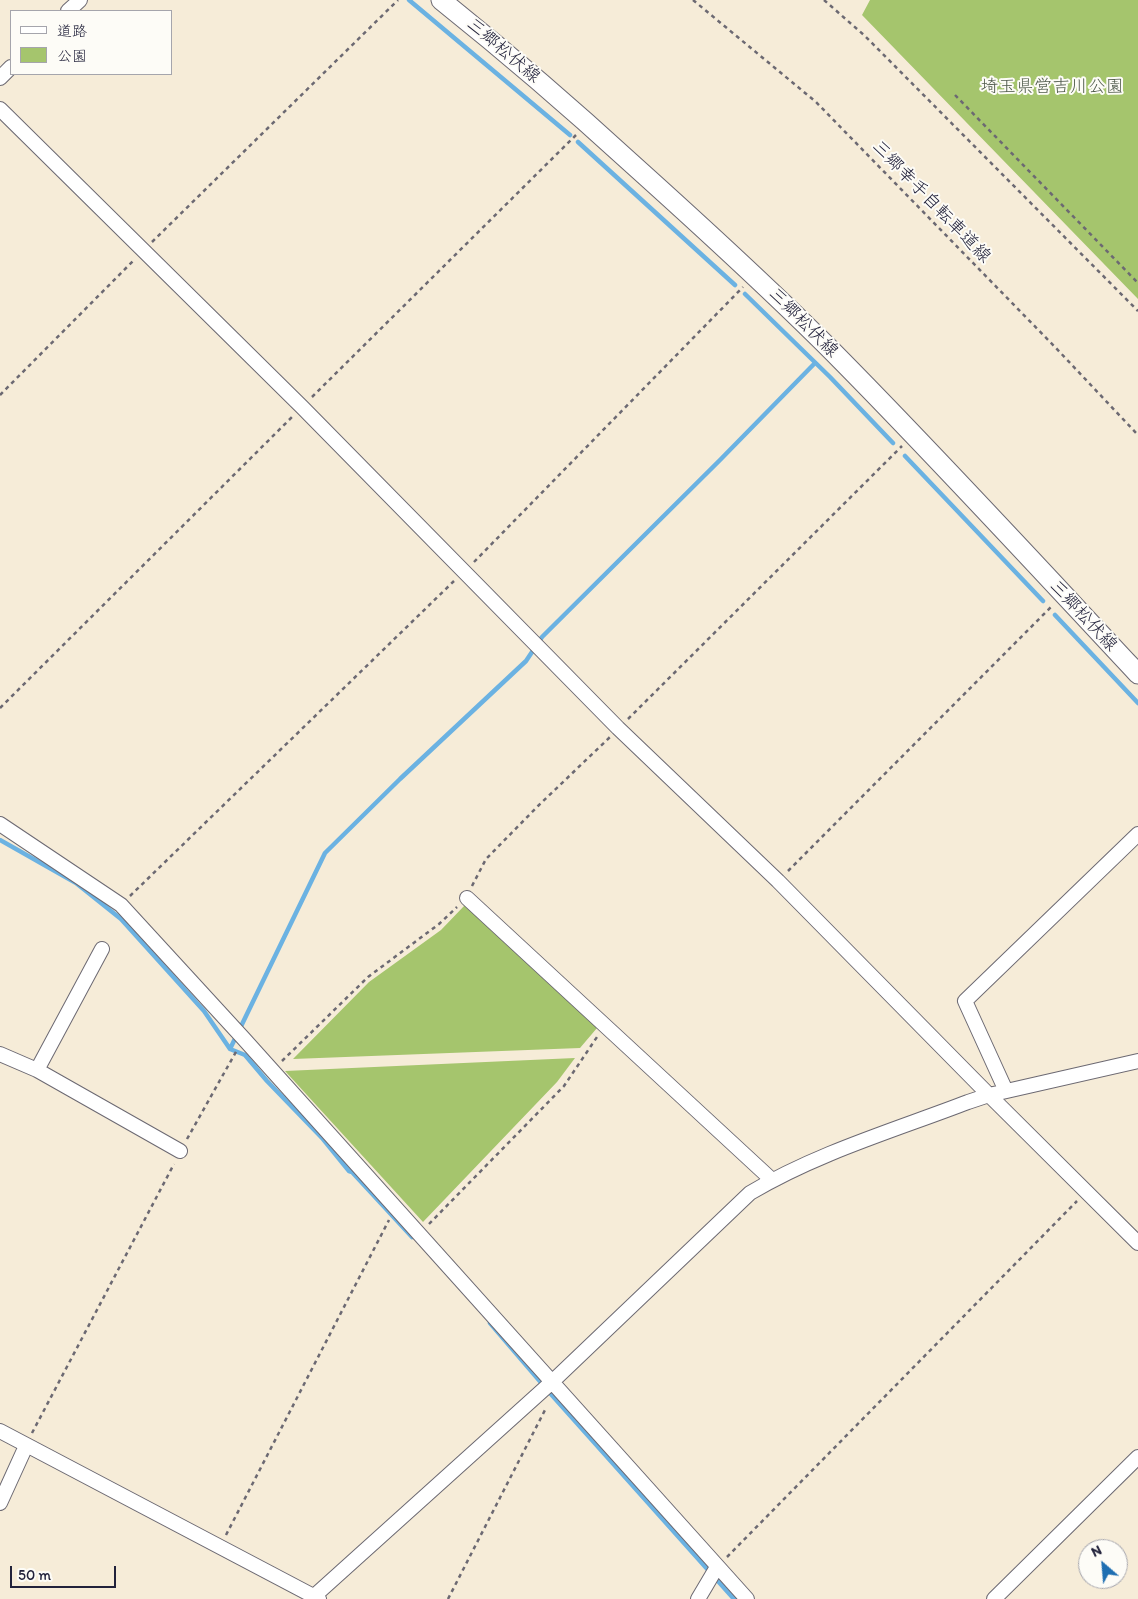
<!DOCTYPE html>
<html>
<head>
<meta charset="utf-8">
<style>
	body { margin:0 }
	#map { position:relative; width:1138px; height:1599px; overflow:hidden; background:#f6ecd8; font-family:Itim,"Klee One",sans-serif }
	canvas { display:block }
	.legend { position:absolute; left:10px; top:10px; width:162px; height:65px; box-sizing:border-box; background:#fdfcf7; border:1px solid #a5a5ac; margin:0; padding:6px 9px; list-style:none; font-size:15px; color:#22223b }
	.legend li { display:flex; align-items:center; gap:10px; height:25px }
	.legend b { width:25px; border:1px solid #a5a5ac }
	.north { position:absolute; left:1078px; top:1539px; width:50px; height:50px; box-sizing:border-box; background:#fdfcf7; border:1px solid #a5a5ac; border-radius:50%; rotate:333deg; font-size:14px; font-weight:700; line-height:20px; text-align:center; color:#22223b }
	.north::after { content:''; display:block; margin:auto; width:18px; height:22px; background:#1f6fb2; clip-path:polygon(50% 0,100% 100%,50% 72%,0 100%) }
	.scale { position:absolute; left:10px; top:1566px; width:106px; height:22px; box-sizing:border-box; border:2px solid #22223b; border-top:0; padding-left:6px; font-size:15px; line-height:18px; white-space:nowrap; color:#22223b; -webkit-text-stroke:4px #fdfcf7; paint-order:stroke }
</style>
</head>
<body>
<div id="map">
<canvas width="1138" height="1599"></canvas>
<ul class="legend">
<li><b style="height:6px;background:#fff"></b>道路</li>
<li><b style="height:14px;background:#a5c56d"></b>公園</li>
</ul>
<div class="north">N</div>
<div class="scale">50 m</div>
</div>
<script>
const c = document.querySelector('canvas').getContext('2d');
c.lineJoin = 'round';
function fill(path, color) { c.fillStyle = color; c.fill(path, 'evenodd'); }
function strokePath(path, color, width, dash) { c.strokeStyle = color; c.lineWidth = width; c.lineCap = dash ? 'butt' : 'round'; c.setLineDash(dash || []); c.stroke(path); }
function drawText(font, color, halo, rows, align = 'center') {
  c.font = font + ' Itim,"Klee One",sans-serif'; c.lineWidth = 4; c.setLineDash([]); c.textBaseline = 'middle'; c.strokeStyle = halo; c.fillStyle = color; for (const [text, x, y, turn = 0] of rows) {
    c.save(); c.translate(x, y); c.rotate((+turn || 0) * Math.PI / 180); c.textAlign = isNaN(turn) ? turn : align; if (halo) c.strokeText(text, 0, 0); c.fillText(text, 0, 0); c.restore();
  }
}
fill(new Path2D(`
	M870,0H1138V299L862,15Z
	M465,905L597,1028L580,1048L293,1059L369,982L441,930Z
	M575,1058L557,1082L423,1222L285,1071Z`), '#a5c56d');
strokePath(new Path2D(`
	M409,0L570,135
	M578,142L735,285
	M745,294L830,377L893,443
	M905,456L1043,601
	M1055,615L1138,703
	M0,840L76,883L121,919L204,1011L230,1049L245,1055L267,1081L323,1139L349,1171L352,1172L412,1237
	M230,1049L325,853L400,779L526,661L542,637L720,460L814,364
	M490,1323L550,1393L734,1599`), '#6bb2e2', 4.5);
const minor = new Path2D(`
	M68,11L80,0
	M0,78L11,67
	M0,109L302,407L618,728L778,881L989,1095L1138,1243
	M0,824L121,905L244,1039L747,1599
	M467,898L772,1180
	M102,949L37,1070L180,1151
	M0,1054L37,1070
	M1006,1091L965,1001L1138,834
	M0,1431L319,1599
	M0,1503L26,1446
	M311,1599L553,1381L750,1193C817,1153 895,1130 968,1102L989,1095L1138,1061
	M698,1599L717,1567
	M994,1599L1138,1457`);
const major = new Path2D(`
	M441,0C506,52 569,106 630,162C699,224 767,286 833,352C937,457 1037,566 1138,674`);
strokePath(minor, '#6c6972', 16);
strokePath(major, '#6c6972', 21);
strokePath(new Path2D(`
	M693,0L816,102L1055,347L1138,435
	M824,0L865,36L1138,311
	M955,95L1138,283
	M152,242L398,0
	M0,395L134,260
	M312,397L576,135
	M474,562L743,287
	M0,708L292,417
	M628,719L902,446
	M788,871L1052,606
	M472,886L486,859L538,806L610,737
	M130,896L454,581
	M282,1061L368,977L439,924L457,907
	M187,1139L237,1050
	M429,1224L564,1086L597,1037
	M32,1433L174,1164
	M226,1535L389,1220
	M727,1557L1077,1201
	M448,1599L545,1410`), '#6c6972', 2.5, [4, 4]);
strokePath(minor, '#fff', 14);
strokePath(major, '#fff', 19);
drawText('18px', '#22223b', '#fdfcf7', [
	["三郷松伏線",503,51,40],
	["三郷幸手自転車道線",931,202,46],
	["三郷松伏線",803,323,45],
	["三郷松伏線",1083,616,47]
]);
drawText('18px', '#505b4c', '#fdfcf7', [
	["埼玉県営吉川公園",1052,87]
]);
</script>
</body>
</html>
